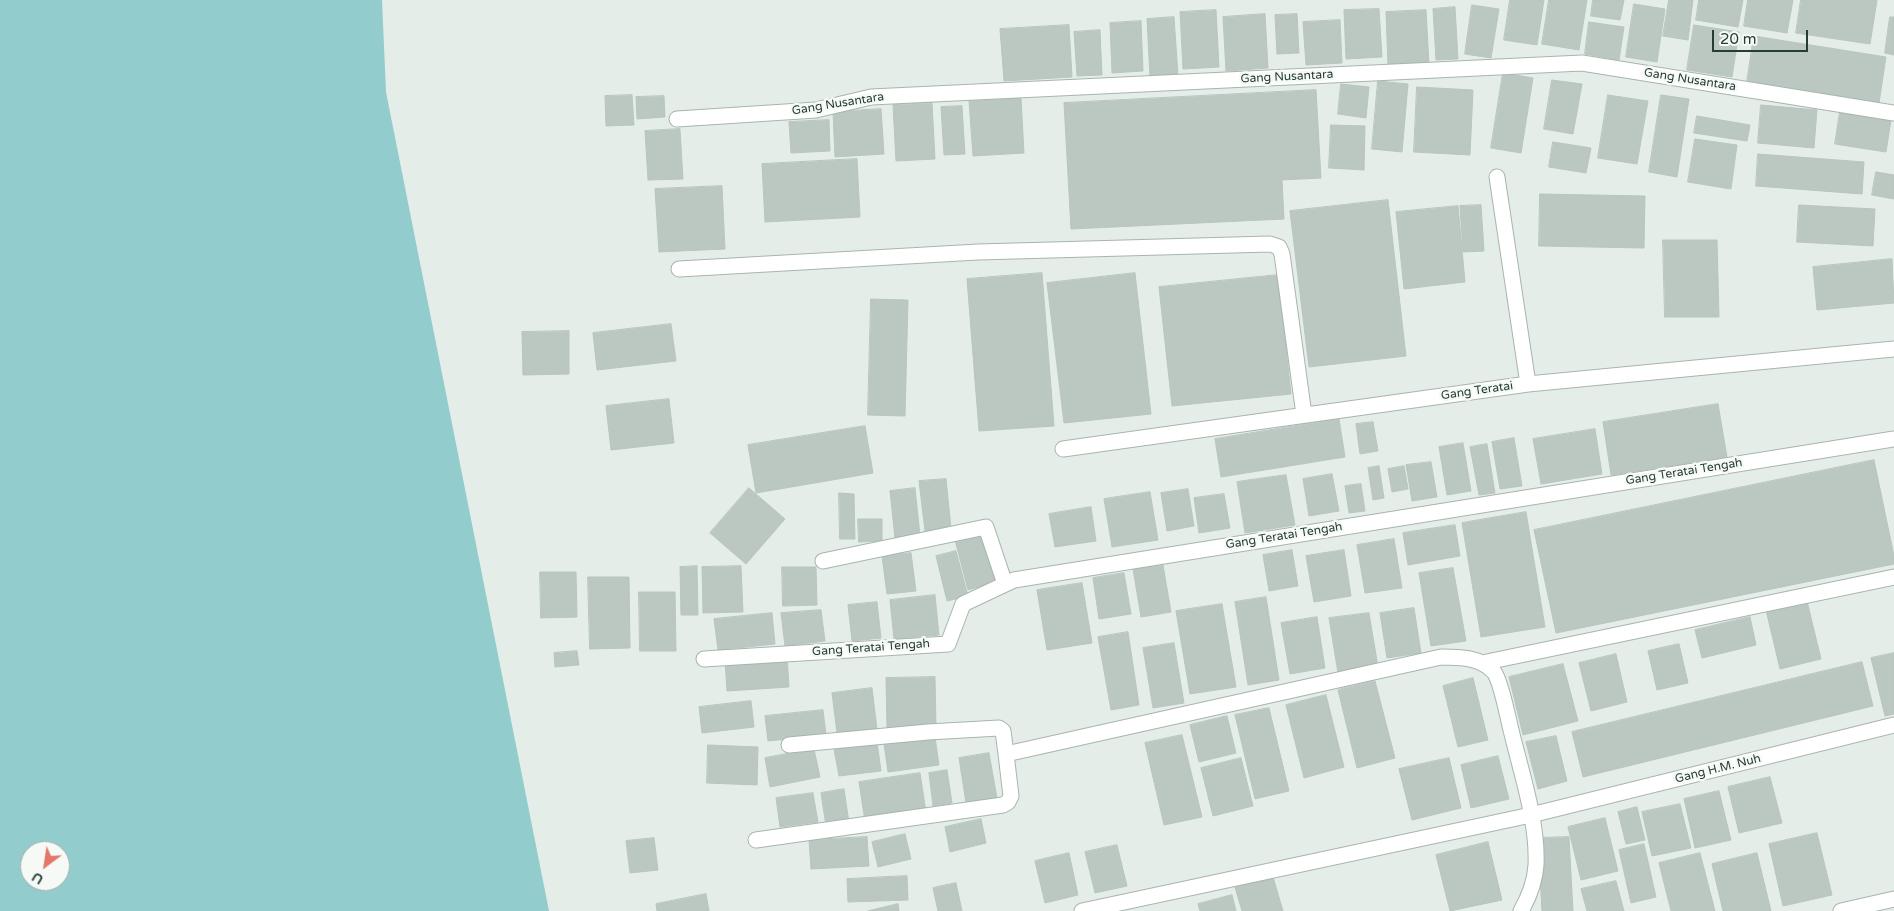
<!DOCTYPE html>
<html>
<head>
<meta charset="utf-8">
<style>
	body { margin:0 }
	#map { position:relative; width:1894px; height:911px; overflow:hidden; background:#e5ede8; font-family:"Varela Round",sans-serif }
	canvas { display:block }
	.north { position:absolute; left:20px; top:841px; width:50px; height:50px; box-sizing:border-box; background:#f6faf7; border:1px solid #a3aea9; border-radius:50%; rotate:211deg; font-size:14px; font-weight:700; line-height:20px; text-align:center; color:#263d33 }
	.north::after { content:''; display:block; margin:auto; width:18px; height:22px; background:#e5766b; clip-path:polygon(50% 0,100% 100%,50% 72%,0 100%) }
	.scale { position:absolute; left:1712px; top:30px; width:96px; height:22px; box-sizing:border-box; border:2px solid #263d33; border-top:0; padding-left:6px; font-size:15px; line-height:18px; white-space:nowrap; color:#263d33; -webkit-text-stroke:4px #f6faf7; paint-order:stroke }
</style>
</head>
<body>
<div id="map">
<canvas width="1894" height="911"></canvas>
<div class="north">U</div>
<div class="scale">20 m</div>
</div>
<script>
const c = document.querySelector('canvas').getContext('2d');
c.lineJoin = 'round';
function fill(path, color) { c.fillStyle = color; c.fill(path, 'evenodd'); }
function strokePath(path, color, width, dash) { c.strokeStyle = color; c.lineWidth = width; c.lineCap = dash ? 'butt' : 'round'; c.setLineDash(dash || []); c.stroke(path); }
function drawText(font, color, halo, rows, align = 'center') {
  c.font = font + ' "Varela Round",sans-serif'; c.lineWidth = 5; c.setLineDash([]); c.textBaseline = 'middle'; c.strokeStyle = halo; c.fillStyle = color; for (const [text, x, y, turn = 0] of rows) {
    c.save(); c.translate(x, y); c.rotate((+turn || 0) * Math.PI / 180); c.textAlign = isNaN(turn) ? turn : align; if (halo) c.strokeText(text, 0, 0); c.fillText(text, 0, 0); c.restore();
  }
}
fill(new Path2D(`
	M0,0H382L386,92L549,911H0ZM30,851H60V881H30Z`), '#93cccc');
const building = new Path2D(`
	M1510,0H1544L1537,45L1504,40Z
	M1549,0H1587L1579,50L1542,44Z
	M1593,0H1624L1620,20L1591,16Z
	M1669,0H1693L1688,40L1663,36Z
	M1699,0H1743L1738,27L1696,20Z
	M1748,0H1793L1787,33L1744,26Z
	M1801,0H1877L1870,44L1796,33Z
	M1634,4L1665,9L1657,62L1626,57Z
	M1472,5L1499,9L1491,58L1465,54Z
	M1455,7L1458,59L1436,60L1433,9Z
	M1379,9L1382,57L1346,59L1344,10Z
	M1216,10L1219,67L1183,69L1180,12Z
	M1426,10L1429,64L1388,65L1386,12Z
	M1265,14L1268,68L1226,71L1223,17Z
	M1297,14L1299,53L1277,54L1275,15Z
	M1174,17L1178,75L1150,77L1147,19Z
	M1890,17H1894V55L1885,53Z
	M1340,20L1342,63L1306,65L1303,22Z
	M1141,21L1143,71L1112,73L1110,23Z
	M1589,22L1624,27L1619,60L1585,54Z
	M1069,25L1072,77L1004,81L1000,29Z
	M1694,25L1739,32L1732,77L1687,70Z
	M1100,30L1102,75L1077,76L1074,32Z
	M1754,36L1886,57L1879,103L1747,82Z
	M1503,73L1533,78L1521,153L1491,148Z
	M1552,80L1582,84L1573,134L1544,129Z
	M1378,81L1408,84L1402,152L1372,149Z
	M1341,84L1369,87L1366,118L1338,114Z
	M1417,87L1473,90L1470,155L1414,152Z
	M1316,90L1321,178L1282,180L1284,219L1071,229L1064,103Z
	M632,95L634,125L606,126L605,96Z
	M1608,95L1648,101L1637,164L1598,158Z
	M1661,95L1689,99L1677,177L1649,172Z
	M664,96L665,117L637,119L636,97Z
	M1021,98L1024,153L973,156L969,101Z
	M932,103L935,159L896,161L893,105Z
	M1761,105L1817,110L1814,148L1758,143Z
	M962,106L965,154L944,155L941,107Z
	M881,109L884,154L835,157L833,112Z
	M1840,112L1891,120L1886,152L1835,144Z
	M1697,116L1750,125L1747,141L1694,133Z
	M829,120L830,151L791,153L789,122Z
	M1331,125L1365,126L1364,170L1329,168Z
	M680,129L683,179L648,180L645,131Z
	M1695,139L1737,145L1731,189L1688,182Z
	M1553,142L1591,148L1586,173L1549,167Z
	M1758,154L1864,162L1862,194L1756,186Z
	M857,159L860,217L765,222L762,164Z
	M1876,172L1894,175V199L1872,195Z
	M722,186L725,249L659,252L655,189Z
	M1540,194L1645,196L1644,248L1539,246Z
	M1388,200L1406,356L1309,367L1290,211Z
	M1481,205L1484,251L1463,252L1460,206Z
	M1799,205L1875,209L1873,246L1797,242Z
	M1458,206L1465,282L1404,289L1396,212Z
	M1663,240H1717L1719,317H1665Z
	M1892,259L1894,303L1817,310L1813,267Z
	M1042,273L1054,426L979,431L967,279Z
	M1135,273L1151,414L1064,423L1047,283Z
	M1278,275L1291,394L1172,406L1159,287Z
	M871,299L908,300L905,416L868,415Z
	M671,324L676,361L597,370L593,333Z
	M569,331V374L523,375L522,332Z
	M669,399L674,443L611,450L606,406Z
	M1718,404L1727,457L1611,475L1603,422Z
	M1339,419L1345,457L1221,477L1215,439Z
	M1373,422L1378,451L1360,454L1356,424Z
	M865,426L873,473L756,493L748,445Z
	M1595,429L1602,474L1541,484L1533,439Z
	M1514,438L1522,486L1500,489L1492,442Z
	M1463,443L1471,491L1447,495L1439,447Z
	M1487,444L1495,493L1479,495L1470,447Z
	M1874,460L1894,556V564L1556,633L1534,530Z
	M1431,462L1437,497L1412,501L1406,465Z
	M1379,466L1384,498L1373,500L1368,468Z
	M1404,466L1408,489L1392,492L1388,469Z
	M1332,474L1339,511L1309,516L1303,479Z
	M1286,475L1295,525L1245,533L1237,482Z
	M946,479L951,528L925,531L919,481Z
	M1361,484L1365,511L1349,513L1345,486Z
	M749,488L785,519L746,564L710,533Z
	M915,488L920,536L895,538L890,491Z
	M1188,489L1194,526L1167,531L1161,493Z
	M1150,492L1158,540L1112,547L1104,499Z
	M839,493L854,494L855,539H840Z
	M1224,494L1230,528L1199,533L1194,498Z
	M1091,507L1096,541L1055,547L1049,514Z
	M1526,512L1545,627L1481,637L1462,523Z
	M858,519H882V541L859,542Z
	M1455,525L1460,556L1408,565L1403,533Z
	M984,533L996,582L968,590L955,540Z
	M1394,539L1402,588L1365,593L1357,545Z
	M1292,550L1298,586L1269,591L1263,555Z
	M1344,550L1351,596L1314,602L1306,556Z
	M956,551L968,596L947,601L936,556Z
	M911,553L916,591L887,594L882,556Z
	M1163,565L1171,612L1141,617L1133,569Z
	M697,566L698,615H681L680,567Z
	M741,566L743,612L703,613L702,567Z
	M782,567H816L817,605L783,606Z
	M1453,568L1466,641L1431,646L1419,573Z
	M540,572H576L577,617L541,618Z
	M1124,573L1131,614L1099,619L1093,578Z
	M588,577H629L630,648L590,649Z
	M1082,583L1092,643L1047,650L1037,590Z
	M639,592H675L676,651H640Z
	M935,595L939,635L894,639L890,600Z
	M1266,597L1279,680L1248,685L1235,602Z
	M1807,601L1821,659L1780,669L1766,610Z
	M877,602L881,638L852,641L848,605Z
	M1222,604L1236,687L1190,694L1176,611Z
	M1414,608L1421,653L1387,658L1380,613Z
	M821,610L825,641L785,646L781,613Z
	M772,613L775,644L718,650L714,619Z
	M1369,613L1378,667L1338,673L1329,618Z
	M1317,617L1325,668L1290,674L1281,623Z
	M1750,617L1756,645L1702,658L1695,630Z
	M1128,632L1139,705L1111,710L1098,637Z
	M1174,643L1184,703L1153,708L1143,648Z
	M1679,644L1688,683L1657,690L1648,651Z
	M577,651L579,665L555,667L554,653Z
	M1894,653V714L1885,716L1871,658Z
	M1616,654L1627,702L1591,711L1579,663Z
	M787,656L789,687L727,691L725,660Z
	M1862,662L1873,706L1583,777L1572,732Z
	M1563,664L1578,721L1523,735L1509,677Z
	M935,677L936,728H887L886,678Z
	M1473,678L1488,740L1458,747L1443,686Z
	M1375,681L1395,758L1357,768L1338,690Z
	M872,688L877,729L837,733L832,693Z
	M1326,695L1344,767L1304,778L1286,705Z
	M751,701L754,727L702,733L699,707Z
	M1269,708L1289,791L1255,799L1235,715Z
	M823,710L826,735L768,741L765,716Z
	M1227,716L1236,753L1199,762L1190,725Z
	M1182,735L1202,817L1164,825L1145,743Z
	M1556,736L1567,781L1538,789L1526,742Z
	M935,737L939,765L888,772L884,744Z
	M877,742L881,771L839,776L834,749Z
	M708,745L758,747L757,785L707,783Z
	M814,749L820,777L770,787L765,758Z
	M989,753L997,798L966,803L959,758Z
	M1498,756L1509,799L1471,808L1461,765Z
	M1241,758L1253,806L1213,816L1201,768Z
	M1449,758L1461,808L1412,820L1399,769Z
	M947,770L952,803L933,806L929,773Z
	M920,773L926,812L865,821L859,782Z
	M1770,777L1782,823L1739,833L1728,787Z
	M844,789L849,823L826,826L821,793Z
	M1719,791L1731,840L1695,848L1684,799Z
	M813,793L818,822L780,827L776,798Z
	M1680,804L1691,848L1652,856L1642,812Z
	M1637,807L1645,840L1626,844L1618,812Z
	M1605,818L1618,871L1581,880L1568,827Z
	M981,819L986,843L950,852L945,827Z
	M1817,833L1832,895L1783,906L1769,844Z
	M905,834L911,859L878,867L872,842Z
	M867,837L869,866L811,869L809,840Z
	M1569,837L1573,911H1542L1538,838Z
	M654,838L658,870L630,873L626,841Z
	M1488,842L1502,900L1450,911L1436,855Z
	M1644,844L1656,897L1631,903L1619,850Z
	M1117,845L1127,886L1095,893L1085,852Z
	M1069,853L1078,895L1045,903L1035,861Z
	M1700,853L1715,911H1671L1659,863Z
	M1757,853L1771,911H1723L1712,864Z
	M907,876L908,900L848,902L847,879Z
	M1273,877L1283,911H1242L1235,887Z
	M1616,881L1624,911H1587L1581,889Z
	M956,883L962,911H938L933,888Z
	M706,894L709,911H657L656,904Z
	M1232,895L1236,911H1200L1198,904Z
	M898,904L899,911H868Z`);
fill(building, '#bbc7c1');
strokePath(building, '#b8c6be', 1);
const minor = new Path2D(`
	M677,119L816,110L871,97L1582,63L1894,113
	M1497,177L1528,384
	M679,269L978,252L1270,244L1279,247L1282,254L1304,415
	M1063,449L1528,384L1894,349
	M823,561L986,527L1005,584
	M704,659L948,644L963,604L1014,580L1894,439
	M1482,663L1894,577
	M789,745L928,732L999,728L1003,731L1006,754
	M756,840L1003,805L1008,802L1011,796L1006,754L1441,657C1459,657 1481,657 1494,672C1501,681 1508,718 1511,730C1521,772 1538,822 1536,865C1535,881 1529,897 1521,911
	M1082,911L1531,815L1894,725
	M1841,911L1894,899`);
strokePath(minor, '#a8b5ae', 17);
strokePath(minor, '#fff', 15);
drawText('12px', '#263d33', '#f6faf7', [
	["Gang Nusantara",1287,77,-3],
	["Gang Nusantara",1690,80,9],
	["Gang Nusantara",838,104,-9],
	["Gang Teratai",1477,391,-8],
	["Gang Teratai Tengah",1684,472,-9],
	["Gang Teratai Tengah",1284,536,-9],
	["Gang Teratai Tengah",871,648,-4],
	["Gang H.M. Nuh",1718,769,-14]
]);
</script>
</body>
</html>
